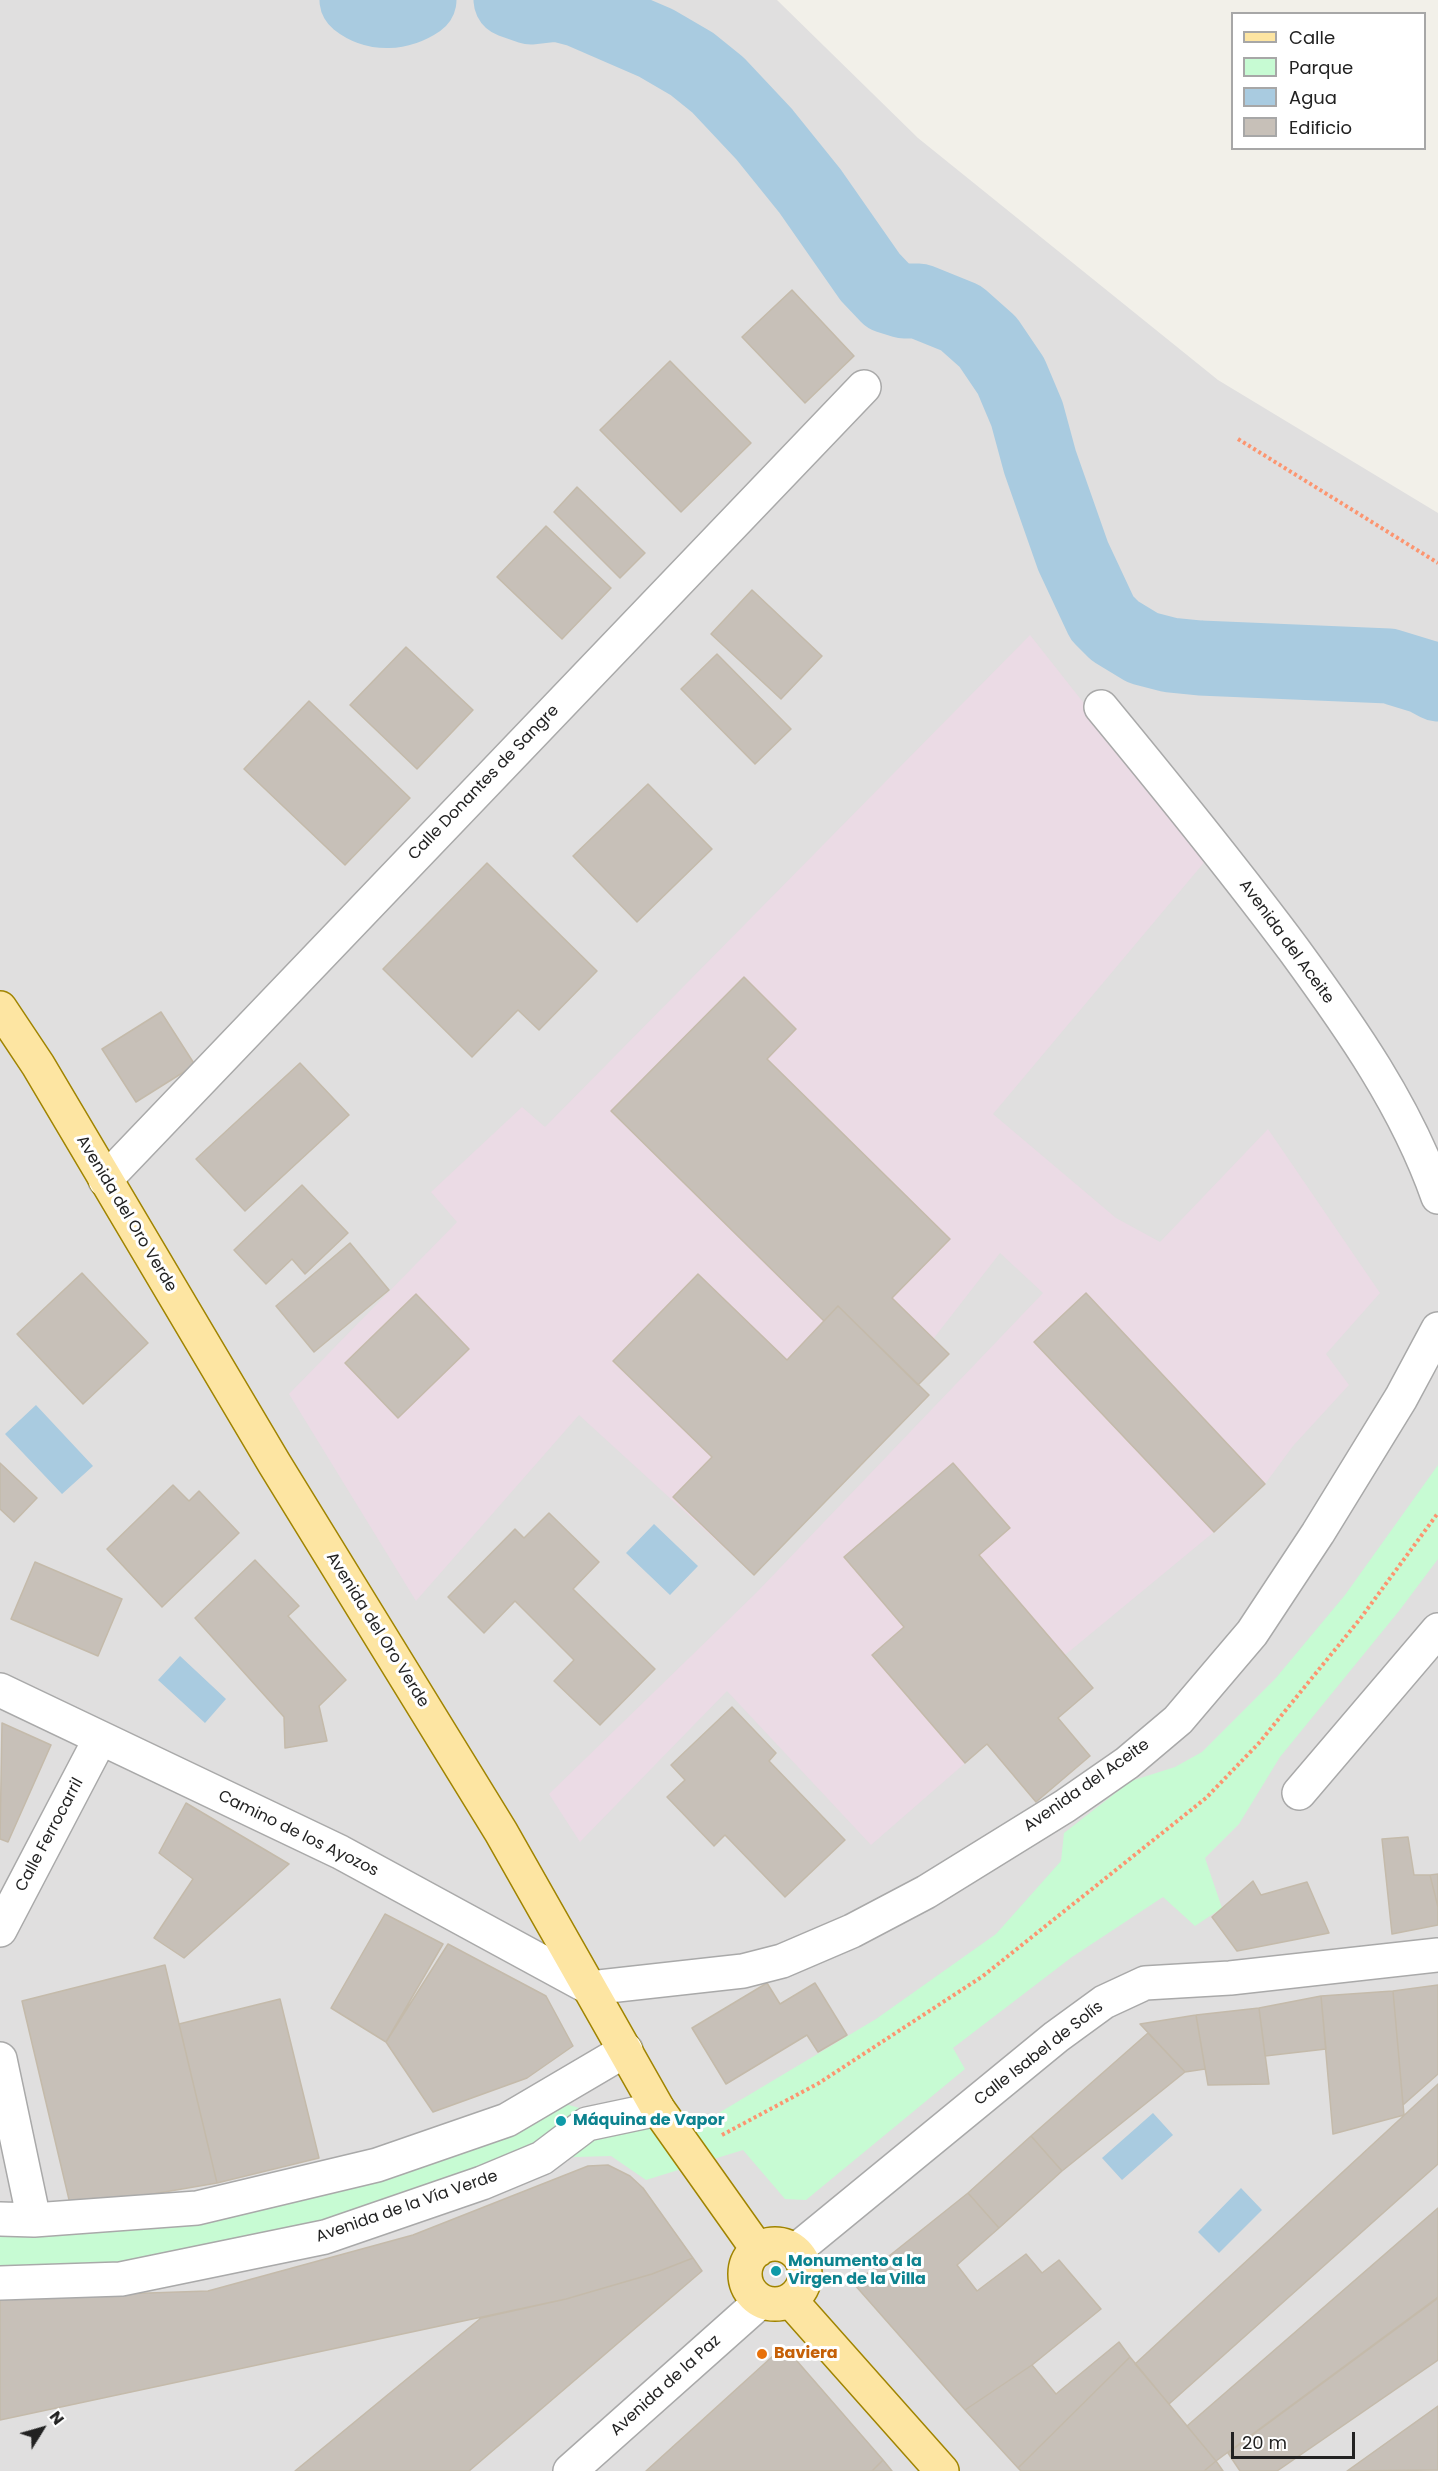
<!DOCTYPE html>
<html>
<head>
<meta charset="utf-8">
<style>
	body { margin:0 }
	#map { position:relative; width:1438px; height:2471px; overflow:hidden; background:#f2f0e9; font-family:Poppins,sans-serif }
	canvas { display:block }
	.legend { position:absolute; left:1231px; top:12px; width:195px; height:138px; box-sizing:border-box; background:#fff; border:2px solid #a7a7a7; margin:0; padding:8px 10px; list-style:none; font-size:18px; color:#222 }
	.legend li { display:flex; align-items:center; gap:12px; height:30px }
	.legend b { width:30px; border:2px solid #a7a7a7 }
	.north { position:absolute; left:12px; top:2399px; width:60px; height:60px; -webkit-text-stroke:4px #fff; paint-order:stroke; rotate:53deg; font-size:16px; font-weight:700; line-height:24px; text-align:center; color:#222 }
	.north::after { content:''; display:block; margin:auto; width:21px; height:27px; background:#222; clip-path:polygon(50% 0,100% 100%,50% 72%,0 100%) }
	.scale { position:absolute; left:1231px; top:2432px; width:124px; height:27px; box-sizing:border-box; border:3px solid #222; border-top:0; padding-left:8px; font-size:18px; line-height:21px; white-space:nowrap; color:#222; -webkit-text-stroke:4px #fff; paint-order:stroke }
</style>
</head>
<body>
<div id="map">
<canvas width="1438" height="2471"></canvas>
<ul class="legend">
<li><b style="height:8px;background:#fde5a2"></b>Calle</li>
<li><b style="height:16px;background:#c7fbd3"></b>Parque</li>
<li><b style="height:16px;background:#a9cbe0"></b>Agua</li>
<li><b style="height:16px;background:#c7c0b8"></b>Edificio</li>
</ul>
<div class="north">N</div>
<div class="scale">20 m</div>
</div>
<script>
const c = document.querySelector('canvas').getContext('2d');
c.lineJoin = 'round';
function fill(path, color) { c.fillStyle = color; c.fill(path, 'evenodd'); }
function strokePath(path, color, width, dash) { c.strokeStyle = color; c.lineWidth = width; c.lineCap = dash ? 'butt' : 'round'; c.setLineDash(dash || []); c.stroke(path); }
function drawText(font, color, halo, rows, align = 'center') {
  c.font = font + ' Poppins,sans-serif'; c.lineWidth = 6; c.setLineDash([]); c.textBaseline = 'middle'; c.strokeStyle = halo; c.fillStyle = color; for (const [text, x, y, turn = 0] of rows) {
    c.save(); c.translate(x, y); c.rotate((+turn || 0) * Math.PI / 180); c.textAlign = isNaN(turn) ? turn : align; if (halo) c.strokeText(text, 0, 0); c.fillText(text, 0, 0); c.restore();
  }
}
fill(new Path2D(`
	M0,0H777L918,138L1218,380L1438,513V2471H0Z`), '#e0dfdf');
fill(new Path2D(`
	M1030,635L1207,859L993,1114L1116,1218L1160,1242L1268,1129L1380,1293L1326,1354L1349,1385L1293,1446L1265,1484L1214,1532L1065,1655L1058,1718L1090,1756L1036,1802L987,1744L871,1845L727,1691L580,1842L549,1794L757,1592L1043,1293L1000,1253L934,1338L949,1354L918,1385L929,1395L754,1575L579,1415L416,1601L289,1394L457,1222L431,1192L522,1107L545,1127Z`), '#ebdbe5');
fill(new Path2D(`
	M1438,1465V1559L1399,1611L1280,1757L1239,1824L1205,1858L1222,1908L1195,1926L1163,1897L1072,1957L953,2048L965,2069L806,2200L785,2199L743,2150L646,2180L611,2156L542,2158L325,2237L0,2283V2231L142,2223L562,2103L663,2132L717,2114L876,2019L996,1934L1061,1861L1064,1833L1131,1781L1175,1767L1202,1752L1275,1679L1345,1595Z`), '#c7fbd3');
fill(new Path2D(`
	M36,1405L93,1466L62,1494L5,1434Z
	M654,1524L698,1566L670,1595L626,1553Z
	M180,1656L226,1699L205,1723L158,1680Z
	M1153,2113L1173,2135L1122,2180L1102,2158Z
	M1241,2188L1262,2210L1219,2253L1198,2232Z`), '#a9cbe0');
strokePath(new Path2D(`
	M357,0C376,15 400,13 419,0
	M511,0L531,7L557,4L580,10L656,43L692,64L718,85L764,134L810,191L870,277L888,296L904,301H919L961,318L988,342L1011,376L1027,414L1040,462L1073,556L1102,618L1115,631L1143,648L1170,655L1200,658L1389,666L1425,677L1438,684`), '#a9cbe0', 75);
const building = new Path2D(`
	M792,290L854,356L805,403L742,337Z
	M670,361L751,443L681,512L600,430Z
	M577,487L645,553L620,578L554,512Z
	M546,526L611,588L562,639L497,577Z
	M752,590L822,656L781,699L711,634Z
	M406,647L473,710L417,769L350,705Z
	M717,654L791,729L755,764L681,689Z
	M309,701L410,798L345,865L244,769Z
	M648,784L712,849L637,922L573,856Z
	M487,863L597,971L539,1030L518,1010L472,1057L383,969Z
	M744,977L796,1029L767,1059L950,1239L892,1298L949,1354L918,1385L838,1306L824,1321L611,1111Z
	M161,1012L195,1065L136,1102L102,1049Z
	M300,1063L349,1115L245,1211L196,1159Z
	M302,1185L348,1233L305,1274L292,1259L266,1284L234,1250Z
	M350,1243L389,1290L314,1352L276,1306Z
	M82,1273L148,1343L83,1404L17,1334Z
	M698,1274L787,1360L838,1306L929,1395L754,1575L673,1497L712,1457L613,1361Z
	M1086,1293L1265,1484L1214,1532L1034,1342Z
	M416,1294L469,1349L398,1418L345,1363Z
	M0,1463L37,1498L14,1522L0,1509Z
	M953,1463L1010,1528L979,1555L1093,1688L1058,1718L1090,1756L1036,1802L987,1744L965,1763L872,1655L904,1627L844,1557Z
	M173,1485L189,1501L199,1491L239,1533L162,1607L107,1549Z
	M549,1513L599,1562L573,1589L655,1669L600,1725L554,1681L574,1660L515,1601L484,1633L448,1597L515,1529L524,1538Z
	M255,1560L299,1606L288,1616L346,1680L319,1706L327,1741L285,1748L284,1717L195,1618Z
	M35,1562L122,1599L98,1656L11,1619Z
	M732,1707L776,1753L769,1761L845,1840L785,1897L725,1835L714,1846L667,1797L685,1780L671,1765Z
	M2,1723L51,1745L8,1842L0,1839Z
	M186,1803L289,1864L184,1958L154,1938L193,1879L159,1853Z
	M1408,1837L1414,1875H1430L1438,1907V1925L1392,1934L1382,1839Z
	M1438,1874V1907L1430,1875Z
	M1253,1881L1261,1895L1307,1882L1329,1933L1237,1951L1212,1917Z
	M385,1914L443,1944L386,2042L331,2008Z
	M448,1944L546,1996L573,2046L527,2078L433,2112L386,2042Z
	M165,1965L217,2183L71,2208L22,2001Z
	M767,1983L780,2004L815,1983L847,2035L818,2052L807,2035L726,2084L692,2028Z
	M1438,1985V2074L1403,2105L1393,1991Z
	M1393,1991L1404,2115L1333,2134L1321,1996Z
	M1321,1996L1326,2049L1265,2056L1259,2008Z
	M280,1999L319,2158L217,2183L179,2024Z
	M1259,2008L1269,2084L1208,2085L1196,2015Z
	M1196,2015L1205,2069L1185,2072L1140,2024Z
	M1148,2033L1185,2072L1062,2171L1031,2136Z
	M1438,2084V2164L1169,2404L1135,2364Z
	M1031,2136L1062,2171L999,2228L968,2193Z
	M608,2165L630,2176L643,2188L693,2258L652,2274L566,2299L0,2420V2298L208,2291L413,2235L588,2166Z
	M968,2193L999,2228L957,2265L977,2291L1026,2254L1042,2273L1059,2260L1101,2309L1032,2365L965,2410L854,2284Z
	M1438,2208V2297L1216,2461L1187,2426Z
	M693,2258L702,2271L469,2471H295L481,2318L566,2299L652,2274Z
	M1438,2298V2360L1277,2471H1240L1228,2453Z
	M1119,2342L1130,2357L1018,2468L965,2410L1032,2365L1056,2394Z
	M790,2353L883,2460L872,2471H646L774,2355Z
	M1130,2357L1216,2461L1204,2471H1021L1018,2468Z
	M1438,2406V2470L1347,2471Z
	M883,2460L892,2471H872Z
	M1216,2461L1223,2471H1204Z`);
fill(building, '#c7c0b8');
strokePath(building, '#c4baaa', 1.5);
const minor = new Path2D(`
	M1101,707C1167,787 1232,867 1294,950C1351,1028 1406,1106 1438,1197
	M105,1180L864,387
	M0,1690L340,1852L590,1988L743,1971L782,1961L852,1931L926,1892L1065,1806L1127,1763L1178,1720L1252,1633L1318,1533L1401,1398L1438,1329
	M1299,1793L1438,1630
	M0,1930L100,1739
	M0,2059L34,2220
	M0,2219L34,2220L197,2208L377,2165L507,2120L626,2050
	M795,2251L1056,2037L1104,2002L1145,1983L1230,1978L1438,1955
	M0,2283L121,2279L325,2237L482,2183L542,2158L587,2124L658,2109
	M570,2471L761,2301`);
const major = new Path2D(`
	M0,1008L38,1065L274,1463L501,1832L658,2109L758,2250
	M745 2274a30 30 0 1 1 60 0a30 30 0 1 1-60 0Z
	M791,2301L942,2471`);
strokePath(minor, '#a9a9a9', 36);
strokePath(major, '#a08400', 36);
strokePath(new Path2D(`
	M1238,439L1438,563
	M722,2135L819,2083L983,1976L1206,1798L1259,1743L1360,1619L1438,1513`), '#fc9570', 4, [3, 3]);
strokePath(minor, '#fff', 33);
strokePath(major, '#fde5a2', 33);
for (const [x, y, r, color] of [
	[561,2121,6,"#0f9aa8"],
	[776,2271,6,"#0f9aa8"],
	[762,2354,6,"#e8710a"]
]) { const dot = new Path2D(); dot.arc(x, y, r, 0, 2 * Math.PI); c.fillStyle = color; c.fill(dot); strokePath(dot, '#fff', 2); }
drawText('16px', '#222', '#fff', [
	["Calle Donantes de Sangre",484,783,-46],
	["Avenida del Aceite",1286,942,54],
	["Avenida del Oro Verde",126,1214,59],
	["Avenida del Oro Verde",377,1630,58],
	["Avenida del Aceite",1087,1786,-35],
	["Camino de los Ayozos",298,1834,26],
	["Calle Ferrocarril",50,1835,-62],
	["Calle Isabel de Solís",1039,2054,-38],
	["Avenida de la Vía Verde",407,2207,-19],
	["Avenida de la Paz",666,2386,-42]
]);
drawText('bold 16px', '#0d838f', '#fff', [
	["Máquina de Vapor",573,2121],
	["Monumento a la",788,2262],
	["Virgen de la Villa",788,2280]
], 'left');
drawText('bold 16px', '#c56008', '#fff', [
	["Baviera",774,2354]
], 'left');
</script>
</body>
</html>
